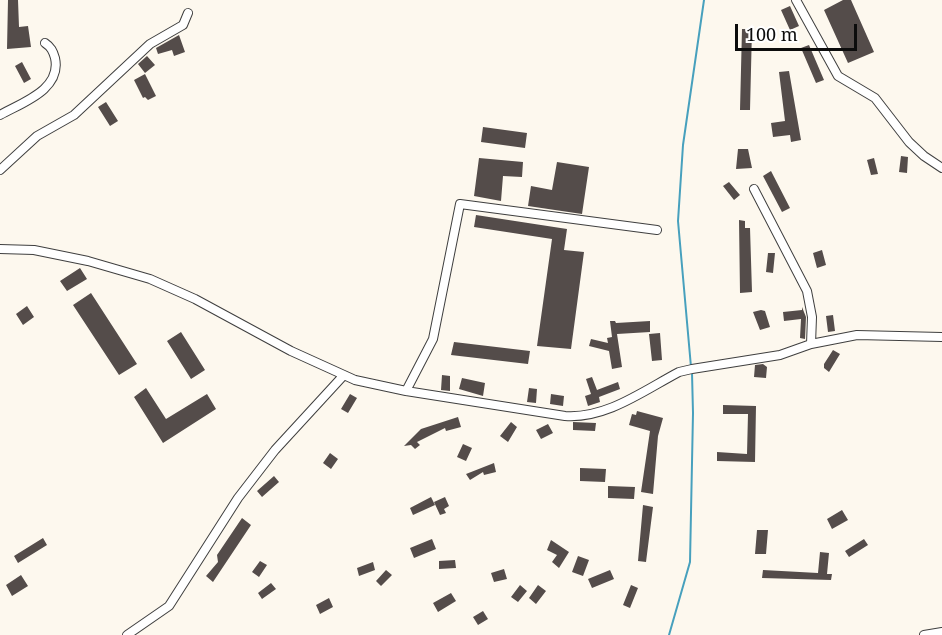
<!DOCTYPE html>
<html>
<head>
<meta charset="utf-8">
<style>
	body { margin:0 }
	#map { position:relative; width:942px; height:635px; overflow:hidden; background:#fdf8ee; font-family:"Noto Serif",serif }
	canvas { display:block }
	.scale { position:absolute; left:735px; top:24px; width:122px; height:27px; box-sizing:border-box; border:3px solid #0c0c0c; border-top:0; padding-left:8px; font-size:18px; line-height:21px; white-space:nowrap; color:#0c0c0c; -webkit-text-stroke:4px #fff; paint-order:stroke }
</style>
</head>
<body>
<div id="map">
<canvas width="942" height="635"></canvas>
<div class="scale">100 m</div>
</div>
<script>
const c = document.querySelector('canvas').getContext('2d');
c.lineJoin = 'round';
function strokePath(path, color, width, dash) { c.strokeStyle = color; c.lineWidth = width; c.lineCap = dash ? 'butt' : 'round'; c.setLineDash(dash || []); c.stroke(path); }
function fill(path, color) { c.fillStyle = color; c.fill(path, 'evenodd'); }
strokePath(new Path2D(`
	M691,367L678,221L683,145L704,0
	M669,635L690,562L693,413L692,373`), '#47a0bd', 2);
fill(new Path2D(`
	M8,0H18L19,27L28,26L31,47L7,49Z
	M843,0H851L874,52L848,63L824,10Z
	M790,6L799,26L790,30L781,10Z
	M742,29H752L750,110H740Z
	M179,35L185,52L174,56L172,50L158,54L156,48Z
	M809,45L824,80L816,83L801,48Z
	M147,56L155,65L145,73L138,64Z
	M22,62L31,79L24,83L15,66Z
	M789,71L801,140L791,142L790,135L773,137L771,123L785,121L779,72Z
	M145,74L156,96L148,100L145,97L143,98L134,80Z
	M106,102L118,121L110,126L98,107Z
	M483,127L527,133L525,148L481,142Z
	M738,149H748L752,168L736,169Z
	M901,156L908,157L907,173L899,172Z
	M479,158L523,162L522,177L503,176L501,201L474,196Z
	M874,158L878,174L871,175L867,160Z
	M557,162L589,167L582,214L528,206L531,186L552,190Z
	M771,171L790,208L782,212L763,176Z
	M729,182L740,195L734,200L723,186Z
	M476,215L567,229L564,250L584,252L571,349L537,346L552,239L474,227Z
	M739,220L745,221V228H750L752,292L740,293Z
	M822,250L826,265L817,268L813,253Z
	M768,253H775L773,273L766,272Z
	M80,268L87,279L67,291L60,281Z
	M91,293L137,364L119,375L73,305Z
	M27,306L34,317L23,325L16,314Z
	M802,307L806,317L805,339L800,338L801,319L784,321L783,312L802,310Z
	M761,310L765,311L770,327L760,330L753,312Z
	M833,315L835,331L828,332L826,316Z
	M610,321H615L616,323L650,321V332L617,334L622,367L612,369L609,351L589,346L591,339L608,343L607,338L612,337Z
	M181,332L205,370L191,379L167,341Z
	M660,333L662,360L652,361L649,334Z
	M454,342L530,351L528,364L451,355Z
	M833,350L840,354L829,372L824,368V364Z
	M763,364L767,367L766,378L754,377L755,365Z
	M442,375L450,376V391L441,390Z
	M592,377L597,390L618,382L620,389L599,397L600,402L588,406L585,396L591,394L586,379Z
	M462,378L485,383L483,396L459,389Z
	M146,388L166,419L207,394L216,409L163,443L134,397Z
	M529,388L537,389L536,403L527,402Z
	M350,394L357,398L348,413L341,409Z
	M551,394L564,396L563,406L550,404Z
	M723,405L756,406L755,462L717,461V452L747,454L748,414H723Z
	M637,411L663,418L658,436L653,494L641,492L650,431L629,425L632,414L636,415Z
	M458,417L461,427L446,431L445,428L417,442L420,445L415,449L411,445L404,446L421,429Z
	M511,422L517,427L508,442L500,436Z
	M573,422L596,423L595,431L573,430Z
	M548,424L553,433L541,439L536,430Z
	M463,444L472,448L466,461L457,457Z
	M330,453L338,459L331,469L323,463Z
	M494,463L496,472L484,475L483,472L470,480L466,474Z
	M580,468L606,469L605,482L580,481Z
	M274,476L279,482L262,497L257,491Z
	M608,486L635,487L634,499L608,498Z
	M431,497L435,505L413,515L410,508Z
	M445,497L449,506L444,509L446,513L440,515L434,502Z
	M643,505L653,507L646,562L638,561Z
	M842,510L848,520L832,529L827,519Z
	M242,518L251,525L213,582L206,576L218,562L217,555Z
	M757,530H768L766,554H755Z
	M43,538L47,545L18,563L14,556Z
	M432,539L436,549L414,558L410,548Z
	M864,539L868,545L849,557L845,551Z
	M551,540L569,552L559,568L552,562L557,555L547,550Z
	M820,552L829,553L827,574H832L831,580L762,578L763,570L818,573Z
	M578,556L589,560L583,576L572,572Z
	M455,560L456,568L439,569V561Z
	M260,561L267,565L259,577L252,572Z
	M373,562L375,570L359,576L357,568Z
	M504,569L507,579L494,582L491,573Z
	M386,570L392,575L381,586L376,581Z
	M610,570L614,579L592,588L588,579Z
	M21,575L28,586L12,596L6,585Z
	M271,583L276,589L262,599L258,593Z
	M520,585L527,591L518,602L511,597Z
	M538,585L546,591L536,604L529,598Z
	M631,585L638,588L630,608L623,605Z
	M451,593L456,601L438,612L433,603Z
	M329,598L333,607L320,614L316,605Z
	M483,611L488,619L478,625L473,617Z`), '#544c4a');
const minor = new Path2D(`
	M796,0L838,76L875,98L909,142L924,156L942,168
	M0,115C21,103 62,90 55,58C53,51 51,47 45,43
	M0,170L37,136L74,115L150,44L183,25L188,13
	M754,189L807,291L812,317L811,344
	M0,249L34,250L88,261L150,279L195,299L291,351L355,380L406,391L565,416C606,419 643,391 679,372L692,369L780,355L811,344L857,335L942,337
	M406,391L433,339L460,204L657,230
	M127,635L169,606L238,498L275,450L343,376
	M924,635L942,632`);
strokePath(minor, '#3f3f3f', 10);
strokePath(minor, '#fff', 8);
</script>
</body>
</html>
